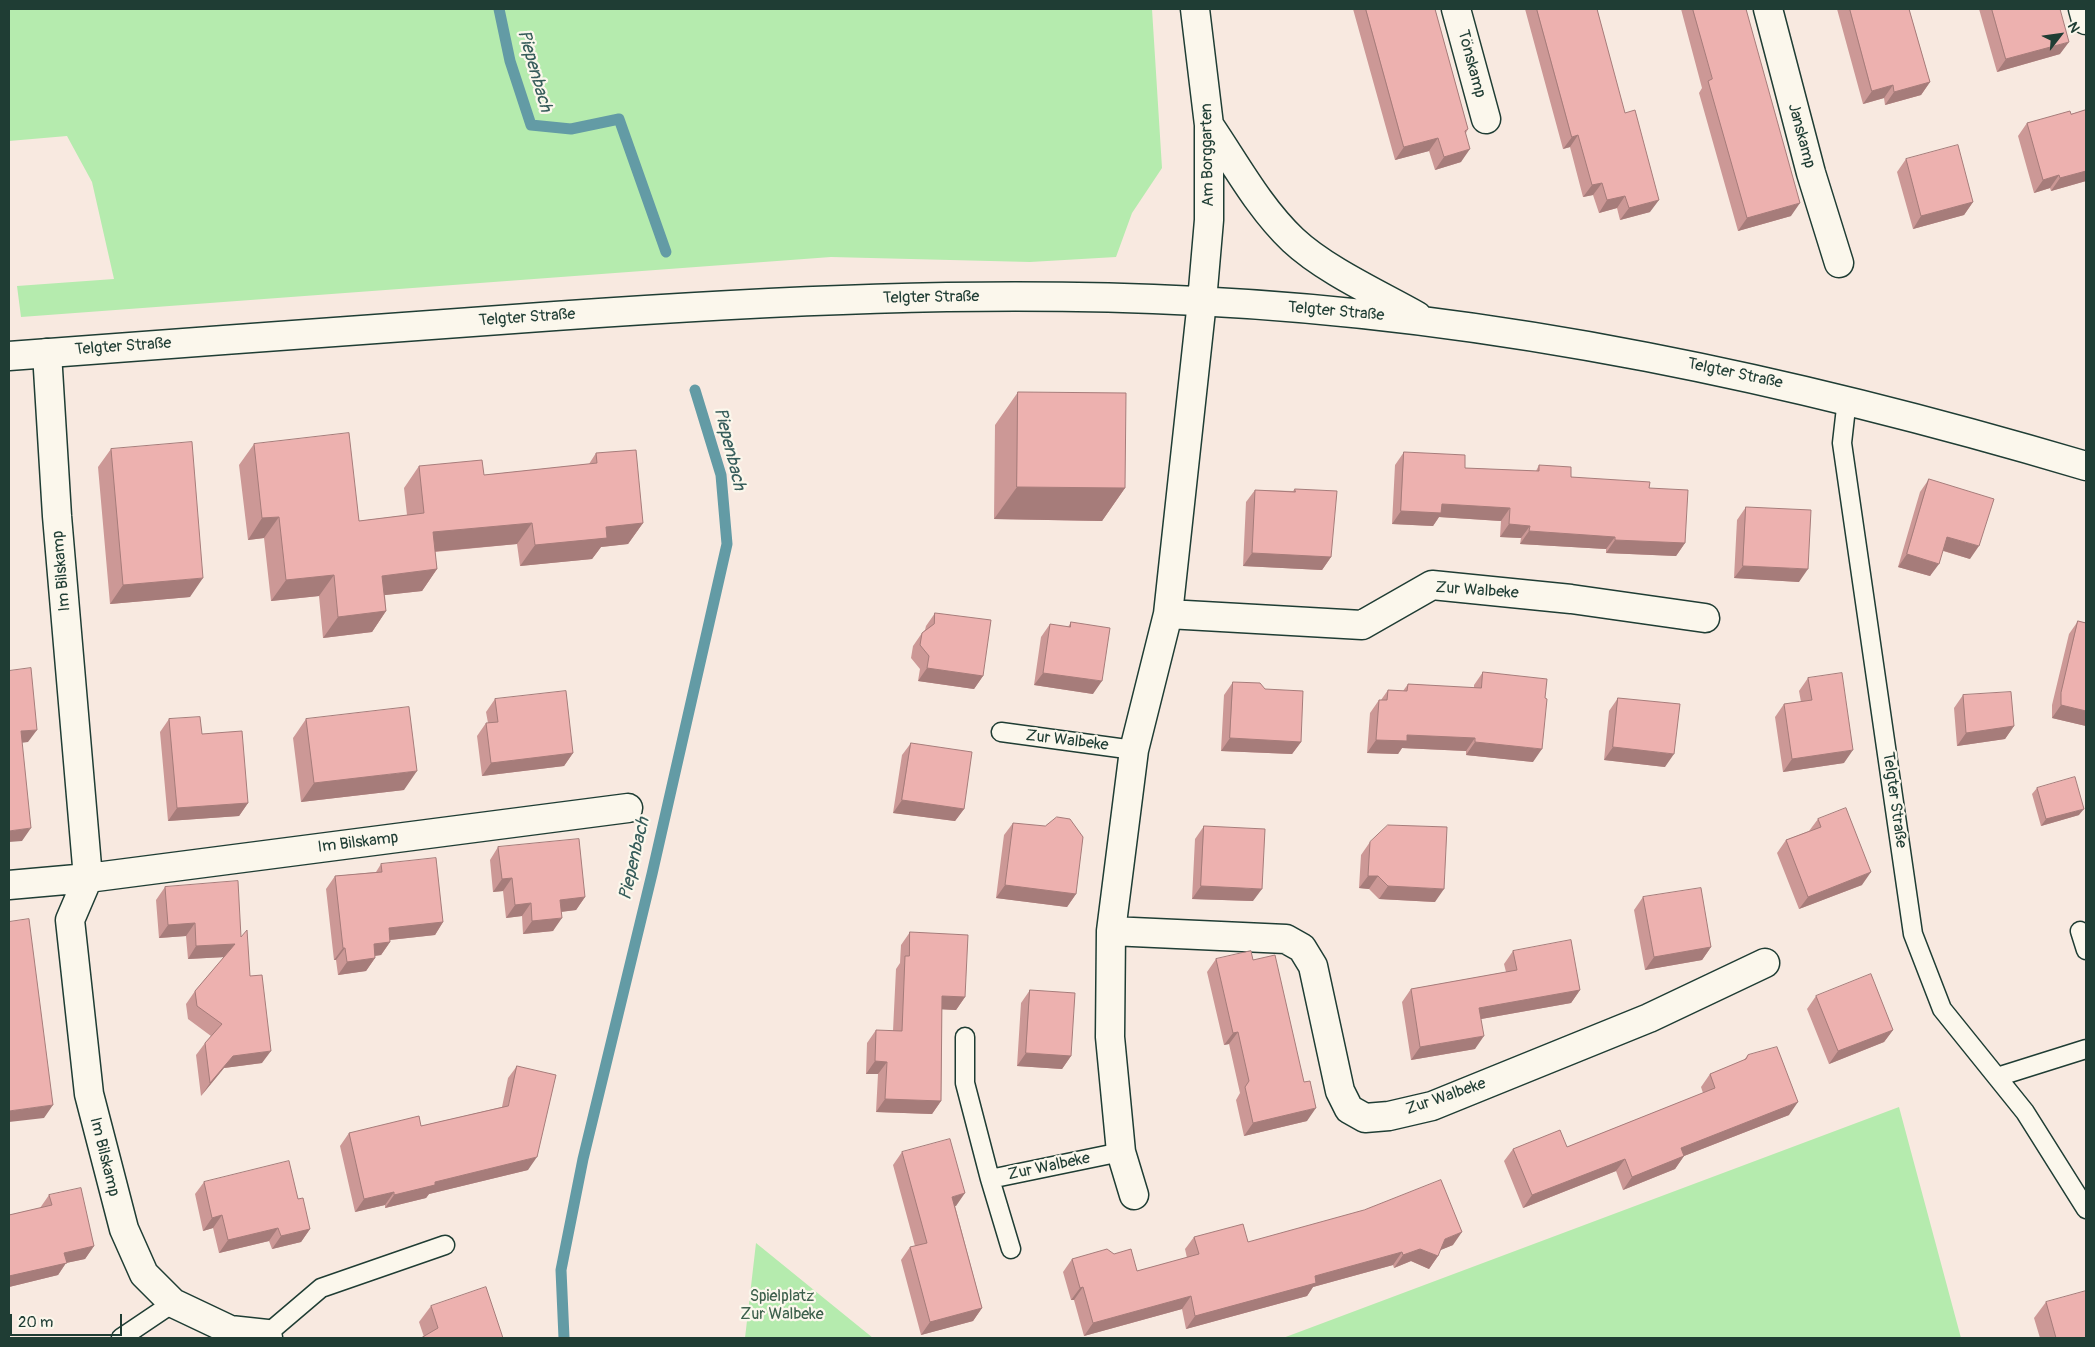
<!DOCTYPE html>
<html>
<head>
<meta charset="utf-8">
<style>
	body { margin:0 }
	#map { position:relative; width:2095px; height:1347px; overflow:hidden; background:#f8e9e0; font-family:Pangolin,sans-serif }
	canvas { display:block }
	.frame { position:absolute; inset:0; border:10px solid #1f3d34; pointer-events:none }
	.north { position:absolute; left:2035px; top:10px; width:50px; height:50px; -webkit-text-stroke:4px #fbf7ec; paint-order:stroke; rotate:60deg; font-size:14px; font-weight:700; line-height:20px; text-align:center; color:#1f3d34 }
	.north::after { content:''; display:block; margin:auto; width:18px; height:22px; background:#1f3d34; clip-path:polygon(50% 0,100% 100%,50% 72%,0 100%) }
	.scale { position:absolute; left:10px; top:1314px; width:112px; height:22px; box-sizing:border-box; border:2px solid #1f3d34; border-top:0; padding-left:6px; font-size:15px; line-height:18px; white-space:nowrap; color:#1f3d34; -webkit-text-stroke:4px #fbf7ec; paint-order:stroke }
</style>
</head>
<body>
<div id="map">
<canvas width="2095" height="1347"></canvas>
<div class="frame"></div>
<div class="north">N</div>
<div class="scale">20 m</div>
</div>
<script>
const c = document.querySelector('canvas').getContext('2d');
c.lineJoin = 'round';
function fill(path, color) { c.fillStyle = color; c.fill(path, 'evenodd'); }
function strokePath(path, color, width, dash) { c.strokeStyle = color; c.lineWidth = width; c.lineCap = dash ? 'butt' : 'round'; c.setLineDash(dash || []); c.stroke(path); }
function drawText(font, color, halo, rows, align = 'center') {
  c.font = font + ' Pangolin,sans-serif'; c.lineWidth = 4.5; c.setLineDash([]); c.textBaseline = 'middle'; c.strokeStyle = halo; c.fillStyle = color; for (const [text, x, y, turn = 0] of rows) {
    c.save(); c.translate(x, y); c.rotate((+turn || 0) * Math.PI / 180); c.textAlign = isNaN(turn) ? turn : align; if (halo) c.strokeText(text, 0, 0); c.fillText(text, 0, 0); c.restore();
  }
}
fill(new Path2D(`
	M9,9H1152L1162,168L1132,213L1116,257L1030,262L831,257L21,317L17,286L114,279L92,182L67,136L9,141Z
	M1899,1107L1961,1338H1283Z
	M756,1243L873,1338H745Z`), '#b5ebae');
strokePath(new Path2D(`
	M499,9L510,61L531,125L571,129L619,119L666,252
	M564,1338L561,1270L583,1159L652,874L727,544L721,475L695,390`), '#639ba5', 11);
const service = new Path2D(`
	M1847,399L1842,443L1913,934L1942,1009L2025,1112L2086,1209
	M1001,732L1134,750
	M2080,931L2086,950
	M965,1037V1083L990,1179
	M1997,1077L2086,1049
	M1011,1249L990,1179L1121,1152
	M267,1334L321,1288L445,1245
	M121,1338L173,1303`);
const minor = new Path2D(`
	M1456,9L1486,119
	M1768,9L1811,173L1839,263
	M2083,9L2086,20
	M47,353L57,516L88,878L70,920L89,1094L124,1229L144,1274L173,1303L230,1330L267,1334L268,1338
	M1168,614L1362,625L1432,585L1571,599L1705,618
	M9,885L88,878L628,808
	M1111,931L1286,939L1302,948L1313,966L1340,1091L1349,1109L1365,1118L1389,1116L1432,1106L1649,1018L1765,963
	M1134,1195L1121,1152L1110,1037L1111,931L1134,750L1168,614L1202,301`);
const tertiary = new Path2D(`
	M1195,9L1209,125V220L1202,301
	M1209,125C1235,163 1259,208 1293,240C1325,270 1378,294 1417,316
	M9,356C191,343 373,328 555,316C769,301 983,290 1197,301C1500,316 1796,380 2086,466`);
strokePath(service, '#1f3d34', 21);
strokePath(minor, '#1f3d34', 31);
strokePath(tertiary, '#1f3d34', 31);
strokePath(service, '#fbf7ec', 18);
strokePath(minor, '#fbf7ec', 28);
strokePath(tertiary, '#fbf7ec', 28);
fill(new Path2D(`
	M1353,9H1435L1468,129L1466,133L1461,162L1435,170L1429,151L1395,160Z
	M1525,9H1597L1650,212L1620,220L1617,208L1599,213L1593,195L1583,197L1570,147L1563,149Z
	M1681,9H1746L1791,216L1738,231L1699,93L1702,88Z
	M1837,9H1909L1930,82L1921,95L1885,105L1884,98L1863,104Z
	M1979,9H2060V54L1997,72Z
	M2086,110V181L2051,191L2050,188L2034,193L2018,136L2027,123L2071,114Z
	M1906,159L1973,202L1964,215L1913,229L1897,172Z
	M1018,392L1125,488L1102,521L994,519L995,425Z
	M254,444L359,521L407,515L404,488L419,466L484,475L589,464L596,453L643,523L628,544L601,547L592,559L520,566L517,544L435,552L437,569L422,591L385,595L386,611L372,632L323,638L319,596L271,601L264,538L248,540L239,465Z
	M111,449L190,597L110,604L98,467Z
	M1404,452L1465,468L1536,471L1539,465L1571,477L1649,488L1685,543L1676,556L1606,553V549L1520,544L1521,538L1500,537L1501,521L1439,517L1433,526L1392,524L1395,465Z
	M1929,479L1970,559L1943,551L1930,576L1898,567L1920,492Z
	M1295,489L1331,557L1322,570L1243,566L1246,502L1255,490L1293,491Z
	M1746,507L1799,582L1734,578L1737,520Z
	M935,613L983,676L974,689L918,681L920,669L911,658L913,646L922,633L925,630L926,626Z
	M2078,621L2086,623V726L2052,718V705L2069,634Z
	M1071,622L1093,694L1034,685L1041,637L1050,624L1068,627Z
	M1483,672L1533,762L1466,755V751L1402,748L1398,754L1367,753L1370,713L1379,700H1381L1388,690L1403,691L1408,684L1474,688V685Z
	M1808,678L1844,763L1783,772L1775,717L1784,704L1801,702L1799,691Z
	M1233,682L1301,742L1292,754L1221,751L1224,695Z
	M1963,695L2014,726L2005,739L1957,746L1954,708Z
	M1618,698L1665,767L1604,760L1609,711Z
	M495,699L573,753L564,766L482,776L477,736L486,723H488L486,712Z
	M169,719L202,734L248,803L239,816L168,821L160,732Z
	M306,719L404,790L301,802L293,738Z
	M911,743L964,809L955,821L893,813L902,755Z
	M2037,788L2079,815L2041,826L2032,794Z
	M1818,819L1862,885L1799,909L1777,853L1786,840L1809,831Z
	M1013,823L1076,894L1067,907L996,898L1004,835Z
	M1204,826L1253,901L1192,899L1195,839Z
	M1370,842L1435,902L1379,899L1369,889L1359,888L1361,855Z
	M498,847L585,897L576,910L561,912L553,931L523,934L522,916L506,918L503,891L493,892L490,860Z
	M381,864L443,922L435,935L390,940V942L381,955L375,956V958L366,971L338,975L336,960H334L326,889L335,876L376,872Z
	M165,887L241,937L250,976L262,1063L224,1068L201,1096L196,1055L205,1043L211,1036L188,1019L186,1004L195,991L224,957L188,959L186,936L159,938L156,900Z
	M1643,897L1711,947L1702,960L1645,970L1634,910Z
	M910,932L965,997L956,1010L942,1009L941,1101L932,1114L876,1112L878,1074H866L867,1043L876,1030L893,1031L896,969L900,963L901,945Z
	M1513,951L1580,990L1571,1003L1481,1019L1475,1049L1411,1060L1402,1002L1411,989L1506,972L1504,964Z
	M1216,959L1253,960L1307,1121L1244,1136L1236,1100L1240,1093L1229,1044L1224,1045L1207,972Z
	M1030,990L1071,1056L1062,1069L1017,1066L1021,1003Z
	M1816,996L1893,1030L1884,1042L1829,1064L1807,1009Z
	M1748,1055L1789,1115L1684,1156L1675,1169L1623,1190L1616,1171L1523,1208L1504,1161L1513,1149L1567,1147L1703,1093L1701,1087L1710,1074L1744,1060Z
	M517,1066L528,1170L429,1194L426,1198L385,1208V1205L355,1212L340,1146L349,1133L421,1126L502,1107L508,1078Z
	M902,1152L956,1206H955L982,1308L973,1321L921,1335L901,1260L910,1247L915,1246L893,1165Z
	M204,1182L298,1199L310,1229L301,1242L272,1249L269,1241L219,1253L213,1228L203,1231L195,1194Z
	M49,1195L94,1246L85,1259L66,1263L58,1275L9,1287V1215L40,1208Z
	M1194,1237L1248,1242L1453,1245L1440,1250L1438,1256L1429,1269L1411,1261L1394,1268L1393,1265L1313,1287L1307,1296L1186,1329L1182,1309L1084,1336L1074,1300H1071L1063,1272L1072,1259L1137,1271L1187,1258L1185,1249Z
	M2046,1302L2086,1338H2040L2034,1318Z
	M431,1306L503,1338L424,1337L419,1322Z`), '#cc9896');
fill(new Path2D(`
	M2069,42L2060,54L1997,72L2006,59Z
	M1930,82L1921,95L1885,105L1894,92Z
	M1893,85L1884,98L1863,104L1872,91Z
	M1578,135L1570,147L1563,149L1572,137Z
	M1438,138L1429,151L1395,160L1404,147Z
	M1470,149L1461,162L1435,170L1444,157Z
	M2086,171V181L2051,191L2060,178Z
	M2059,175L2050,188L2034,193L2043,180Z
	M1602,183L1593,195L1583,197L1592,185Z
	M1625,196L1617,208L1599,213L1607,200Z
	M1659,200L1650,212L1620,220L1629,208Z
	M1973,202L1964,215L1913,229L1921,216Z
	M1800,203L1791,216L1738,231L1747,218Z
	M1017,487L1125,488L1102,521L994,519Z
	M1442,504L1510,508L1501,521L1439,517L1433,526L1392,524L1401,511Z
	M279,517L264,538L248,540L262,518Z
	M532,523L517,544L418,553L433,532Z
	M643,523L628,544L601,547L592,559L520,566L535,545L606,527Z
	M1509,524L1530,526L1521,538L1500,537Z
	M1529,531L1615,537L1606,549L1520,544Z
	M1947,537L1979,546L1970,559L1938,549Z
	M1615,540L1685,543L1676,556L1606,553Z
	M1252,553L1331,557L1322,570L1243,566Z
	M1907,554L1939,564L1930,576L1898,567Z
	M1743,566L1808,569L1799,582L1734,578Z
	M437,569L422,591L367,597L382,576Z
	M334,575L319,596L271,601L286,580Z
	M203,578L190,597L110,604L123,585Z
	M386,611L372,632L323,638L338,617Z
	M927,668L983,676L974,689L918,681Z
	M1043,673L1102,681L1093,694L1034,685Z
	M2061,705L2086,711V726L2052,718Z
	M2014,726L2005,739L1957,746L1966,733Z
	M37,730L28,742L13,744L21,731Z
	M1407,735L1475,738L1466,751L1402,748L1398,754L1367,753L1376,740Z
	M1230,738L1301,742L1292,754L1221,751Z
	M1475,742L1542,749L1533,762L1466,755Z
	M1613,747L1674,754L1665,767L1604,760Z
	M1853,750L1844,763L1783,772L1792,759Z
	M573,753L564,766L482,776L491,763Z
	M417,771L404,790L301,802L314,783Z
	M902,800L964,809L955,821L893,813Z
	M248,803L239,816L168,821L177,808Z
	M2084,809L2079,815L2041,826L2046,819Z
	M31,828L22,841L9,842V831Z
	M1871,872L1862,885L1799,909L1808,897Z
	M1368,876H1378L1369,889L1359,888Z
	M512,878L503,891L493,892L502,879Z
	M1005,885L1076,894L1067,907L996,898Z
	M1201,886L1262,889L1253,901L1192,899Z
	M1388,886L1444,889L1435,902L1379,899Z
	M585,897L576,910L551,913L560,900Z
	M531,903L522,916L506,918L515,905Z
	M562,918L553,931L523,934L532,921Z
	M443,922L435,935L380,941L389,928Z
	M195,923L186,936L159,938L168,925Z
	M390,942L381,955L365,957L374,944Z
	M235,944L226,957L188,959L196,946Z
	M1711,947L1702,960L1645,970L1654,957Z
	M343,948H345L336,960H334Z
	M375,958L366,971L338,975L347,962Z
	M1580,990L1571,1003L1470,1021L1479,1008Z
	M942,996L965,997L956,1010L933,1009Z
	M1893,1030L1884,1042L1829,1064L1838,1051Z
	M1238,1032L1229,1044L1224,1045L1233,1033Z
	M1484,1036L1475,1049L1411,1060L1420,1047Z
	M271,1051L262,1063L224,1068L201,1096L210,1083L233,1056Z
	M1026,1053L1071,1056L1062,1069L1017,1066Z
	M875,1061L887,1062L878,1074H866Z
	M885,1099L941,1101L932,1114L876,1112Z
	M1798,1102L1789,1115L1684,1156L1675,1169L1623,1190L1632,1177L1681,1148Z
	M53,1105L44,1118L9,1122V1111Z
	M1316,1108L1307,1121L1244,1136L1253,1123Z
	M537,1157L528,1170L429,1194L426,1198L385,1208L394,1195L435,1182Z
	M1625,1159L1616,1171L1523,1208L1532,1195Z
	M394,1192L385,1205L355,1212L364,1199Z
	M965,1193L956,1206L943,1209L952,1197Z
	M222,1215L213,1228L203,1231L212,1218Z
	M278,1228L269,1241L219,1253L228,1240Z
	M310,1229L301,1242L272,1249L281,1236Z
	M1462,1232L1453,1245L1436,1252L1445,1239Z
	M94,1246L85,1259L66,1263L58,1275L9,1287V1276L64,1253Z
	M1420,1249L1438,1256L1429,1269L1411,1261L1394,1268L1403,1255Z
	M1402,1252L1393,1265L1313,1287L1307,1296L1186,1329L1195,1316L1315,1276Z
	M1083,1287L1074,1300H1071L1080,1288Z
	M1191,1296L1182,1309L1084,1336L1093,1323Z
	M982,1308L973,1321L921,1335L930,1322Z`), '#a67c7a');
const building = new Path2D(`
	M1366,9H1435L1468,129L1465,131L1470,149L1444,157L1438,138L1404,147Z
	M1537,9H1597L1625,113L1635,110L1659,200L1629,208L1625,196L1607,200L1602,183L1592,185L1578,135L1572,137Z
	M1693,9H1746L1800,203L1747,218L1708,81L1712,79Z
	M1850,9H1909L1930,82L1894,92L1893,85L1872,91Z
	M1992,9H2060L2069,42L2006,59Z
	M2086,110V171L2060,178L2059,175L2043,180L2027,123L2070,111L2071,114Z
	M1958,145L1973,202L1921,216L1906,159Z
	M1018,392L1126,393L1125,488L1017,487Z
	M349,433L359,521L424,513L419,466L482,460L484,475L597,463L596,453L636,450L643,523L606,527L607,538L535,545L532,523L433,532L437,569L382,576L386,611L338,617L334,575L286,580L279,517L262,518L254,444Z
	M192,442L203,578L123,585L111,449Z
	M1404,452L1465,455V468L1539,471V465L1571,467V477L1650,482L1649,488L1688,490L1685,543L1615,540V537L1529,531L1530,526L1509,524L1510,508L1442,504L1441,513L1401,511Z
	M1929,479L1994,499L1979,546L1947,537L1939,564L1907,554Z
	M1295,489L1337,491L1331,557L1252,553L1255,490L1295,492Z
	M1746,507L1811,510L1808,569L1743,566Z
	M935,613L991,620L983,676L927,668L929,656L920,645L922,633L934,624Z
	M2078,621L2086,623V711L2061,705V693Z
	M1071,622L1110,628L1102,681L1043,673L1050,624L1070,627Z
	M31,668L37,730L21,731L31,828L9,831V671Z
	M1483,672L1547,679L1545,698L1547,699L1542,749L1475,742V738L1407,735V741L1376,740L1379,700H1387L1388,690L1407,691L1408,684L1481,688Z
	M1842,673L1853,750L1792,759L1784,704L1812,700L1808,678Z
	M1233,682L1260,683L1265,689L1303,691L1301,742L1230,738Z
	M566,691L573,753L491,763L486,723L498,722L495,699Z
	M2011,692L2014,726L1966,733L1963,695Z
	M1618,698L1680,704L1674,754L1613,747Z
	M409,707L417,771L314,783L306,719Z
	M200,717L202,734L242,731L248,803L177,808L169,719Z
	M911,743L972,752L964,809L902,800Z
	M2075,777L2084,809L2046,819L2037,788Z
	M1846,808L1871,872L1808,897L1786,840L1821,827L1818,819Z
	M1057,817L1070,819L1083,837L1076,894L1005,885L1013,823L1045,826Z
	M1388,825L1447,827L1444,889L1388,886L1378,876H1368L1370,842Z
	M1204,826L1265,829L1262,889L1201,886Z
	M579,839L585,897L560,900L562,918L532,921L531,903L515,905L512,878L502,879L498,847Z
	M436,858L443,922L389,928L390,942L374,944L375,958L347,962L345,948H343L335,876L382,872L381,864Z
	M238,881L241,937L247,930L250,976L262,975L271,1051L233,1056L210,1083L205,1043L222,1024L197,1006L195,991L235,944L196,946L195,923L168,925L165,887Z
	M1701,888L1711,947L1654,957L1643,897Z
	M29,919L53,1105L9,1111V922Z
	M910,932L968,935L965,997L942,996L941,1101L885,1099L887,1062L875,1061L876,1030L902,1031L905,956H909Z
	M1571,940L1580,990L1479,1008L1484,1036L1420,1047L1411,989L1517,970L1513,951Z
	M1251,951L1253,960L1275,955L1304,1082L1310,1081L1316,1108L1253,1123L1245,1087L1249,1081L1238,1032L1233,1033L1216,959Z
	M1871,974L1893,1030L1838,1051L1816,996Z
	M1030,990L1075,993L1071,1056L1026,1053Z
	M1777,1047L1798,1102L1681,1148L1684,1156L1632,1177L1625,1159L1532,1195L1513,1149L1560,1130L1567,1147L1715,1088L1710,1074L1746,1059L1748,1055Z
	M517,1066L556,1075L537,1157L435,1182V1185L394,1195V1192L364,1199L349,1133L419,1116L421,1126L508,1106Z
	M950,1139L965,1193L952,1197L982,1308L930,1322L910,1247L927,1243L902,1152Z
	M289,1161L298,1199L303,1198L310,1229L281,1236L278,1228L228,1240L222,1215L212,1218L204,1182Z
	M1441,1180L1462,1232L1445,1239L1438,1256L1420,1249L1403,1255L1402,1252L1315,1276L1316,1283L1195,1316L1191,1296L1093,1323L1083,1287L1080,1288L1072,1259L1107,1249L1114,1254L1131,1249L1137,1271L1199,1254L1194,1237L1243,1224L1248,1242L1364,1210Z
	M81,1188L94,1246L64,1253L67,1263L9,1276V1215L52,1205L49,1195Z
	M486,1287L503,1338H421L438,1328L431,1306Z
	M2086,1291V1338H2056L2046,1302Z`);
fill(building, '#edb1af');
strokePath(building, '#a67c7a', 1);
drawText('16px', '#1f3d34', '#fbf7ec', [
	["Tönskamp",1471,64,75],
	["Janskamp",1801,136,75],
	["Am Borggarten",1208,155,-91],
	["Telgter Straße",931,298,-1],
	["Telgter Straße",1336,312,5],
	["Telgter Straße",527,318,-4],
	["Telgter Straße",123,347,-4],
	["Telgter Straße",1735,374,12],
	["Im Bilskamp",62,571,-95],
	["Zur Walbeke",1477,591,4],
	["Zur Walbeke",1067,741,7],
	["Telgter Straße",1894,800,82],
	["Im Bilskamp",358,843,-7],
	["Zur Walbeke",1446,1097,-19],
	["Im Bilskamp",104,1157,76],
	["Zur Walbeke",1049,1167,-12]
]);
drawText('16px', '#3d604c', '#fbf7ec', [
	["Spielplatz",782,1297],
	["Zur Walbeke",782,1315]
]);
drawText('italic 18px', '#365c5a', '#fbf7ec', [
	["Piepenbach",534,71,74],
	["Piepenbach",729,449,76],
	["Piepenbach",635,859,-77]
]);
</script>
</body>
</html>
